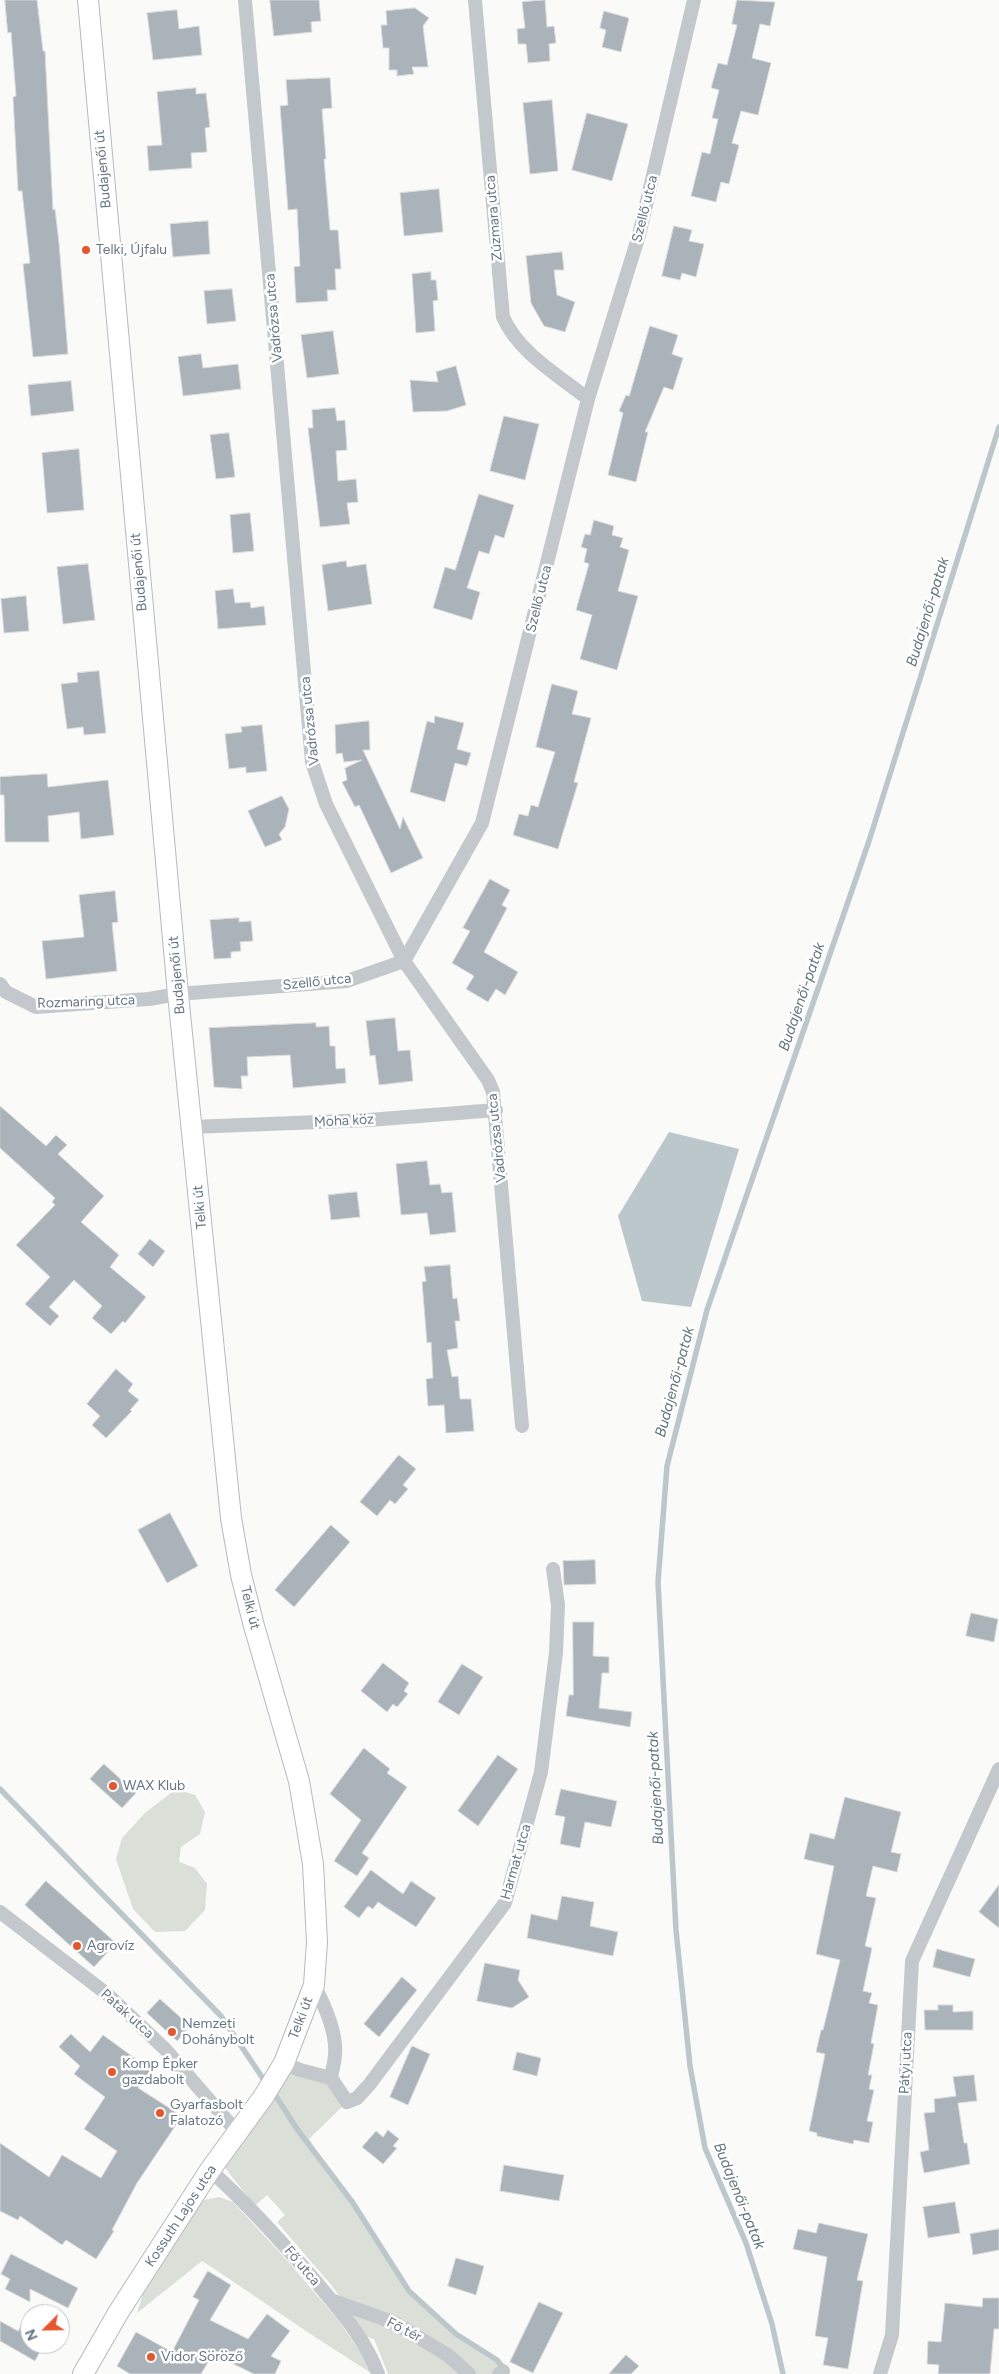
<!DOCTYPE html>
<html>
<head>
<meta charset="utf-8">
<style>
	body { margin:0 }
	#map { position:relative; width:999px; height:2374px; overflow:hidden; background:#fafaf8; font-family:Figtree,sans-serif }
	canvas { display:block }
	.north { position:absolute; left:20px; top:2304px; width:50px; height:50px; box-sizing:border-box; background:#fff; border:1px solid #c1c8cd; border-radius:50%; rotate:247deg; font-size:14px; font-weight:700; line-height:20px; text-align:center; color:#657683 }
	.north::after { content:''; display:block; margin:auto; width:18px; height:22px; background:#e4572e; clip-path:polygon(50% 0,100% 100%,50% 72%,0 100%) }
</style>
</head>
<body>
<div id="map">
<canvas width="999" height="2374"></canvas>
<div class="north">N</div>
</div>
<script>
const c = document.querySelector('canvas').getContext('2d');
c.lineJoin = 'round';
function fill(path, color) { c.fillStyle = color; c.fill(path, 'evenodd'); }
function strokePath(path, color, width, dash) { c.strokeStyle = color; c.lineWidth = width; c.lineCap = dash ? 'butt' : 'round'; c.setLineDash(dash || []); c.stroke(path); }
function drawText(font, color, halo, rows, align = 'center') {
  c.font = font + ' Figtree,sans-serif'; c.lineWidth = 5; c.setLineDash([]); c.textBaseline = 'middle'; c.strokeStyle = halo; c.fillStyle = color; for (const [text, x, y, turn = 0] of rows) {
    c.save(); c.translate(x, y); c.rotate((+turn || 0) * Math.PI / 180); c.textAlign = isNaN(turn) ? turn : align; if (halo) c.strokeText(text, 0, 0); c.fillText(text, 0, 0); c.restore();
  }
}
fill(new Path2D(`
	M176,1789L195,1795L205,1812L200,1834L181,1847L179,1862L195,1868L207,1884L205,1910L185,1931L155,1932L133,1909L116,1859L122,1838L145,1813Z
	M291,2067L331,2078L347,2102L309,2139L324,2165L353,2203L409,2291L456,2334L497,2360L509,2374H388L374,2339L365,2336L333,2287L277,2222L285,2215L267,2195L255,2206L225,2168Z
	M219,2197L233,2202L284,2257L338,2320L366,2359L373,2374C314,2338 259,2298 202,2261L137,2313L143,2294L195,2210L204,2200Z`), '#dadfd7');
fill(new Path2D(`
	M669,1132L739,1149L691,1307L642,1301L618,1216Z`), '#bbc7cb');
strokePath(new Path2D(`
	M0,1789L221,2016L266,2083
	M272,2090L297,2129L353,2203L409,2291L456,2334L497,2360L505,2370
	M783,2374L772,2324L746,2243L705,2148L690,2066L676,1930L658,1582L667,1466L707,1310L869,841L999,427`), '#bbc7cb', 5.5);
const building = new Path2D(`
	M5,0H37L43,51H45L53,210L55,209L59,243L68,354L33,357L23,264L30,263L22,191H18L13,97L16,96L11,32L8,33Z
	M270,0H319L321,21L311,22L312,32L274,36Z
	M545,0L547,27L554,26L556,43L549,44L550,61L528,63L526,44H518L517,29L525,28L522,2Z
	M737,0L775,2L770,26L760,24L752,58L771,63L758,115L741,111L732,143L739,145L729,184L721,182L716,202L691,196L702,152L710,154L718,119L712,118L719,90L711,88L718,63L727,65L737,25L732,24Z
	M415,8L429,18L423,26L428,67H412L414,74L397,76V70H389V48H383L381,25H387L386,11Z
	M177,10L179,29L199,26L202,55L153,60L147,13Z
	M604,11L629,18L621,52L602,47L606,30L600,28Z
	M330,78L332,108L322,109L326,159H324L330,230H338L341,269H335L336,290H327L328,301L296,303L294,267L300,266L297,209L288,210L280,106L288,105L286,80Z
	M196,88V94L206,93L210,127L205,128L207,152L191,153L192,168L149,171L147,146L162,145L157,92Z
	M552,100L558,171L530,174L523,103Z
	M587,113L628,124L612,181L572,170Z
	M439,189L443,232L404,236L400,193Z
	M208,221L210,254L173,257L170,224Z
	M674,226L692,230L689,241L704,244L696,277L682,273L680,280L662,276Z
	M562,252L564,270H554L557,295L575,302L565,332L544,326L531,303L526,256Z
	M431,272V280H436L438,300L433,301L435,331L416,333L412,274Z
	M232,289L236,321L207,324L204,291Z
	M650,326L678,335L672,354L683,358L673,390L664,387L645,432H648L636,482L608,475L623,413L619,411L626,395L629,396Z
	M333,331L339,374L307,378L301,335Z
	M201,354L203,368L238,364L241,389L183,396L178,357Z
	M456,366L466,405L447,411L413,412L410,380L438,382L436,372Z
	M71,381L74,411L31,416L28,385Z
	M335,408L337,421L345,420L347,450L336,451L338,481L356,479L358,502L347,503L350,524L320,527L308,428H313L312,410Z
	M504,416L539,424L525,480L490,471Z
	M229,433L235,477L216,479L210,435Z
	M79,449L84,510L47,513L42,453Z
	M479,494L514,505L504,538L495,535L489,554L479,551L467,588L480,592L472,620L433,608L445,567L455,570Z
	M250,513L254,551L233,553L230,515Z
	M594,520L614,526L612,535L623,538L620,547L629,550L618,591L638,596L617,670L580,659L592,615L576,610L589,564L584,562L587,549L581,547L585,534L590,535Z
	M346,561L347,567L366,564L372,604L328,611L322,565Z
	M88,564L95,620L63,624L57,567Z
	M233,589L235,603L250,602L251,608L264,606L266,625L218,629L215,591Z
	M26,596L29,631L4,633L1,599Z
	M99,671L106,733L84,735L83,727L67,729L61,684L78,682L77,673Z
	M552,684L578,691L572,714L591,718L574,782L578,783L558,849L513,835L519,814L528,816L531,805L538,807L555,752L536,747Z
	M435,716L464,723L457,749L471,753L467,766L455,763L445,802L410,792L427,721L434,723Z
	M369,721L370,750H363L400,829L403,817L423,858L391,873L359,805L355,807L342,782L347,780L345,768L362,760L344,762L342,753L336,754L335,725Z
	M262,725L267,771L246,773V767L229,769L225,734L242,732L241,727Z
	M47,774L48,787L108,780L114,835L81,839L79,812L48,816L49,842H5L4,795H0V777Z
	M282,796L289,809L285,827L279,834L282,840L265,847L248,811Z
	M490,879L510,890L502,905L507,908L484,952L518,972L505,995L496,989L488,1002L466,989L474,976L452,963L470,931L463,928Z
	M115,891L118,922L112,923L117,971L46,979L42,941L84,937L79,895Z
	M239,918V922L251,921L253,941L240,942L241,951L231,952V958L214,959L210,920Z
	M395,1018L398,1051L410,1050L413,1081L379,1085L375,1055L370,1056L366,1021Z
	M316,1023V1027L329,1026L330,1046H335L336,1069L345,1068L346,1083L293,1088L290,1055L247,1057L248,1076H241L242,1089L214,1087L209,1028Z
	M0,1106L46,1146L56,1135L67,1145L58,1154L104,1196L81,1222L119,1255L110,1267L146,1297L125,1323L123,1321L111,1334L92,1318L102,1306L74,1280L49,1307L59,1316L50,1326L25,1304L50,1277L16,1245L55,1205L52,1202L55,1198L0,1148Z
	M427,1161L430,1185L440,1184L442,1193L452,1192L456,1232L430,1235L427,1213L401,1215L396,1164Z
	M357,1192L360,1217L331,1220L328,1195Z
	M150,1239L165,1251L153,1267L138,1254Z
	M450,1265L453,1299L457,1298L460,1321H455L458,1348L447,1350L452,1377L458,1376L460,1399H471L474,1431L446,1433L444,1405L428,1406L426,1379L433,1378L431,1342L427,1343L422,1282L426,1281L424,1267Z
	M116,1369L133,1384L128,1391L139,1400L130,1410L132,1411L106,1438L92,1425L100,1416L87,1404Z
	M399,1455L416,1469L403,1485L408,1489L395,1504L390,1500L377,1516L360,1502Z
	M170,1513L198,1566L167,1583L138,1530Z
	M331,1525L350,1542L294,1607L275,1590Z
	M595,1560L596,1584L564,1585L563,1561Z
	M971,1613L998,1619L994,1642L966,1636Z
	M573,1622H594L593,1656L609,1657V1673H602L599,1708L632,1712L630,1727L566,1716L569,1695H573Z
	M383,1663L409,1683L404,1691L408,1694L397,1707L393,1704L387,1712L361,1691Z
	M462,1664L483,1677L459,1715L438,1702Z
	M364,1748L390,1769L387,1773L407,1787L362,1853L369,1858L357,1876L334,1861L361,1820L330,1794Z
	M498,1755L518,1769L478,1826L458,1811Z
	M104,1764L136,1793L122,1808L90,1779Z
	M561,1789L617,1801L611,1827L585,1822L580,1848L560,1844L565,1817L555,1815Z
	M845,1797L901,1812L891,1852L901,1854L897,1872L873,1866L866,1896L876,1898L865,1946L872,1948L863,1991L872,1993L869,2003L878,2005L871,2043L874,2044L868,2075H872L869,2089L874,2090L867,2121L873,2122L869,2143L854,2140L853,2144L817,2136V2133L809,2131L825,2054L816,2052L821,2030H823L840,1960L816,1954L834,1866L804,1859L810,1833L834,1839Z
	M371,1870L403,1894L411,1881L436,1898L416,1927L378,1902L373,1909L368,1906L359,1918L344,1907Z
	M46,1881L116,1943L94,1967L25,1905Z
	M999,1885V1928L979,1912Z
	M562,1896L594,1902L590,1926L618,1932L613,1956L527,1938L531,1914L557,1920Z
	M937,1949L975,1959L970,1977L933,1967Z
	M485,1963L520,1970L518,1980L529,1997L512,2008L477,2001Z
	M402,1977L417,1990L379,2037L364,2024Z
	M160,1999L190,2026L177,2041L147,2013Z
	M938,2005H953V2012L973,2011V2030H925L924,2010H938Z
	M71,2034L90,2052L103,2035L151,2070L138,2088L182,2116L137,2183L112,2230L114,2231L96,2259L66,2240L62,2245L20,2216L18,2220L0,2211V2143L49,2177L62,2155L101,2178L117,2151L84,2129L105,2097L74,2074L80,2066L59,2047Z
	M412,2046L430,2054L408,2105L390,2097Z
	M517,2052L541,2058L537,2076L513,2070Z
	M974,2075L977,2101L958,2103L964,2143H967L970,2164L924,2173L920,2152L929,2150L924,2113L935,2112L934,2099L956,2096L953,2077Z
	M388,2130L399,2139L393,2146L397,2148L383,2164L362,2147L376,2131L383,2137Z
	M504,2165L564,2175L559,2201L500,2191Z
	M955,2202L960,2233L928,2238L923,2207Z
	M819,2223L868,2234L857,2280L863,2281L848,2369L823,2365L828,2338L815,2336L827,2257L793,2249L798,2229L816,2233Z
	M999,2229V2250L973,2255L970,2234Z
	M11,2254L78,2288L68,2308L30,2289V2302L5,2289L10,2279L1,2274Z
	M456,2258L484,2266L476,2295L448,2286Z
	M208,2271L231,2285L210,2320L248,2339L267,2314L290,2331L271,2356L281,2361L275,2374H254L213,2354L201,2374H130L117,2366L136,2332L172,2352L199,2300L193,2297Z
	M983,2298H999V2329H994L990,2374H938L939,2365L927,2364L928,2341L941,2342L945,2303L982,2307Z
	M539,2302L563,2313L533,2373L510,2362Z
	M30,2309V2344H44L35,2361L0,2341V2321L18,2331Z
	M626,2355L639,2366L631,2374H609Z`);
fill(building, '#aab3b9');
strokePath(building, '#dcdcda', 1);
const secondary = new Path2D(`
	M83,2374L118,2313L210,2170L264,2096L284,2063L314,1985L317,1942L313,1864L299,1781L254,1626L241,1575L231,1518L178,994L88,0`);
strokePath(secondary, '#b3babf', 22);
strokePath(new Path2D(`
	M245,0L312,762L326,804L404,961L488,1080L493,1092L522,1426
	M475,0L503,317C519,353 558,375 588,399
	M0,984L6,992L36,1007L149,999L178,994L347,981L404,961L482,823L588,399L639,235L694,0
	M192,1127L369,1120L496,1110
	M0,1912L107,1994L165,2049L237,2132
	M314,1985C324,2004 337,2032 335,2054C335,2062 332,2070 331,2078
	M284,2063L300,2070L331,2078L347,2102L357,2098L369,2085L505,1903L541,1772L556,1653L558,1605L553,1569
	M210,2170C249,2205 283,2243 317,2283C341,2312 365,2338 378,2374
	M334,2301L395,2323L449,2356L469,2374
	M499,2374L503,2371
	M880,2374L892,2335L912,1961L999,1769`), '#c3c8cc', 14);
strokePath(secondary, '#fff', 20);
for (const [x, y, r, color] of [
	[86,250,5,"#e4572e"],
	[113,1786,5,"#e4572e"],
	[77,1946,5,"#e4572e"],
	[172,2032,5,"#e4572e"],
	[112,2072,5,"#e4572e"],
	[160,2113,5,"#e4572e"],
	[151,2357,5,"#e4572e"]
]) { const dot = new Path2D(); dot.arc(x, y, r, 0, 2 * Math.PI); c.fillStyle = color; c.fill(dot); strokePath(dot, '#fff', 2); }
drawText('14px', '#657683', '#fff', [
	["Budajenői út",103,169,-95],
	["Szellő utca",645,209,-76],
	["Zúzmara utca",494,218,-95],
	["Vadrózsa utca",274,318,-95],
	["Budajenői út",139,572,-95],
	["Szellő utca",539,599,-76],
	["Vadrózsa utca",310,721,-96],
	["Budajenői út",177,975,-95],
	["Szellő utca",317,982,-6],
	["Rozmaring utca",86,1002,-2],
	["Moha köz",344,1121,-3],
	["Vadrózsa utca",497,1138,-96],
	["Telki út",200,1207,-95],
	["Telki út",250,1608,76],
	["Harmat utca",516,1862,-74],
	["Patak utca",127,2014,42],
	["Telki út",301,2018,-69],
	["Pátyi utca",906,2063,-87],
	["Kossuth Lajos utca",181,2216,-57],
	["Fő utca",302,2266,50],
	["Fő tér",404,2330,27]
]);
drawText('14px', '#657683', '#fff', [
	["Telki, Újfalu",96,250],
	["WAX Klub",123,1786],
	["Agrovíz",87,1946],
	["Nemzeti",182,2024],
	["Dohánybolt",182,2040],
	["Komp Épker",122,2064],
	["gazdabolt",122,2080],
	["Gyarfasbolt",170,2105],
	["Falatozó",170,2121],
	["Vidor Söröző",161,2357]
], 'left');
drawText('italic 15px', '#60757c', '#fff', [
	["Budajenői-patak",928,612,-73],
	["Budajenői-patak",802,997,-71],
	["Budajenői-patak",675,1382,-75],
	["Budajenői-patak",656,1788,-93],
	["Budajenői-patak",739,2196,68]
]);
</script>
</body>
</html>
